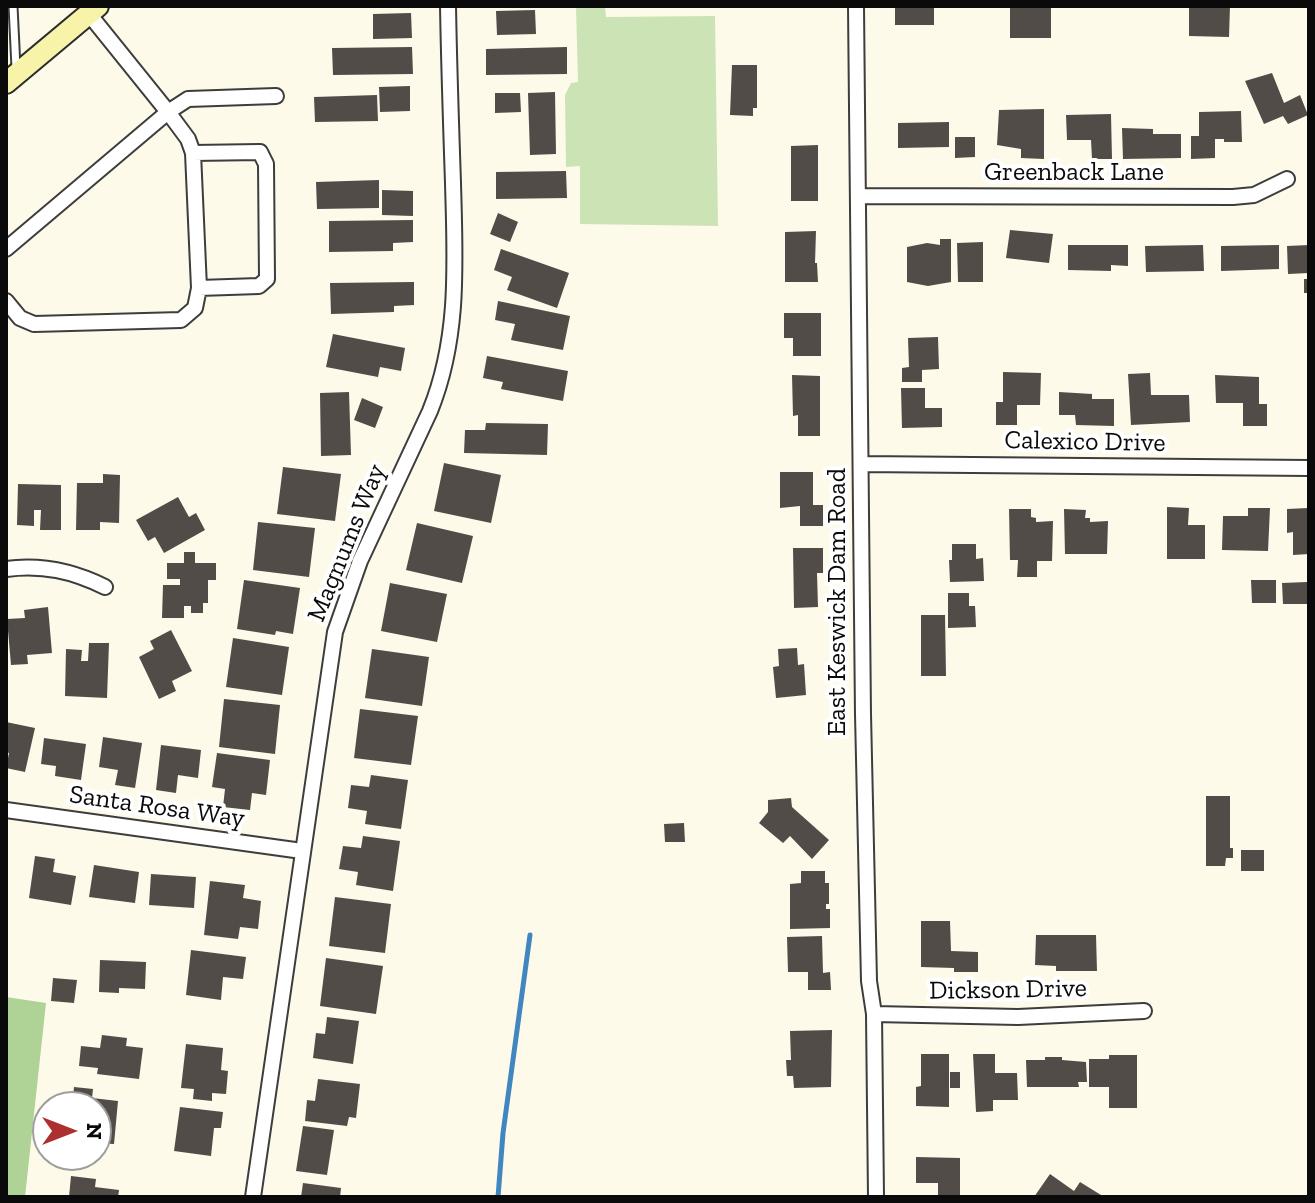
<!DOCTYPE html>
<html>
<head>
<meta charset="utf-8">
<style>
	body { margin:0 }
	#map { position:relative; width:1315px; height:1203px; overflow:hidden; background:#fdfae9; font-family:"Zilla Slab",serif }
	canvas { display:block }
	.frame { position:absolute; inset:0; border:8px solid #0a0a0a; pointer-events:none }
	.north { position:absolute; left:32px; top:1091px; width:80px; height:80px; box-sizing:border-box; background:#fff; border:2px solid #9d9d9d; border-radius:50%; rotate:90deg; font-size:22px; font-weight:700; line-height:32px; text-align:center; color:#0a0a0a }
	.north::after { content:''; display:block; margin:auto; width:28px; height:36px; background:#ac3030; clip-path:polygon(50% 0,100% 100%,50% 72%,0 100%) }
</style>
</head>
<body>
<div id="map">
<canvas width="1315" height="1203"></canvas>
<div class="frame"></div>
<div class="north">N</div>
</div>
<script>
const c = document.querySelector('canvas').getContext('2d');
c.lineJoin = 'round';
function fill(path, color) { c.fillStyle = color; c.fill(path, 'evenodd'); }
function strokePath(path, color, width, dash) { c.strokeStyle = color; c.lineWidth = width; c.lineCap = dash ? 'butt' : 'round'; c.setLineDash(dash || []); c.stroke(path); }
function drawText(font, color, halo, rows, align = 'center') {
  c.font = font + ' "Zilla Slab",serif'; c.lineWidth = 8; c.setLineDash([]); c.textBaseline = 'middle'; c.strokeStyle = halo; c.fillStyle = color; for (const [text, x, y, turn = 0] of rows) {
    c.save(); c.translate(x, y); c.rotate((+turn || 0) * Math.PI / 180); c.textAlign = isNaN(turn) ? turn : align; if (halo) c.strokeText(text, 0, 0); c.fillText(text, 0, 0); c.restore();
  }
}
fill(new Path2D(`
	M576,6H605L606,17L715,16L718,226L580,224V166L566,167L565,95L571,83L578,82Z`), '#cce3b6');
fill(new Path2D(`
	M6,997L46,1003L25,1197H6Z`), '#afd397');
strokePath(new Path2D(`
	M498,1197L503,1133L530,935`), '#4087c0', 5);
fill(new Path2D(`
	M895,6H934V25H895Z
	M1010,6H1051V38H1010Z
	M1189,6H1230L1229,37L1189,36Z
	M535,10L536,34L497,35L496,11Z
	M411,13L412,38L373,39V14Z
	M412,47L413,74L333,75L332,48Z
	M567,47V74L486,75V49Z
	M732,65H757V108H753V116L730,115Z
	M1272,73L1284,103L1300,95L1308,115L1288,124L1283,116L1264,124L1245,81Z
	M410,86V111L380,112L379,87Z
	M555,92L556,154L530,155L528,93Z
	M495,93H520L521,112L495,113Z
	M377,95L378,121L315,122L314,97Z
	M1044,109V159L1021,158V149L997,145L999,110Z
	M1241,111L1242,142H1224V139H1215V158L1191,159V136H1199V112Z
	M1111,114L1112,159H1092L1091,140H1067L1066,115Z
	M949,122V147L898,148V123Z
	M1122,128L1153,129V134H1181V158L1123,159Z
	M955,137H975V157L955,158Z
	M818,145V201H791V146Z
	M566,171L567,198L496,199V172Z
	M379,180V208L317,209L316,182Z
	M382,190L413,191V216L382,215Z
	M498,213L518,222L510,242L490,234Z
	M413,220V242L393,243V251L329,252V221Z
	M1010,230L1053,234L1049,263L1006,258Z
	M816,231L815,263H817L818,282H785V232Z
	M940,239H951V282L928,286L907,282V247L927,243L940,245Z
	M983,242V282H958L957,243Z
	M1068,245H1128V266L1111,265V271L1068,270Z
	M1203,245L1204,271L1146,272L1145,246Z
	M1279,245V269L1221,271V246Z
	M1309,245V273L1288,274L1287,246Z
	M501,249L569,273L557,308L507,290L512,277L494,270Z
	M1304,279H1309V293H1304Z
	M414,282V305L394,306V312L331,314L330,283Z
	M498,301L570,316L563,350L511,340L515,324L495,320Z
	M784,313H821V356H793V338H784Z
	M333,334L405,348L401,371L380,367L378,377L326,367Z
	M938,337L939,369L922,370V382H902V368L909,367L908,338Z
	M487,356L568,371L563,401L501,389L503,382L483,378Z
	M1003,372L1041,373L1040,405H1017V425H996V402H1003Z
	M1150,373L1151,395H1189L1190,422L1131,425L1128,374Z
	M792,375L820,376V436H798V415L793,416Z
	M1215,375L1259,377V404H1267V426H1243V403H1216Z
	M901,388H925V408H942V427L902,428Z
	M349,392L351,455L321,456L320,393Z
	M1059,392L1092,394V399H1114V426L1076,425L1075,415H1059Z
	M362,398L383,407L375,428L354,420Z
	M486,423L548,424L547,455L464,453L465,430H485Z
	M444,463L501,475L491,523L434,511Z
	M283,467L341,474L335,521L277,514Z
	M780,472H813V505H823V526H800V506L780,508Z
	M103,474L120,475L119,523L100,522V530H76L77,483H103Z
	M18,484L61,485V530H40L41,510H34V526L17,525Z
	M178,497L189,517L196,513L205,530L164,553L155,537L148,541L136,520Z
	M1167,507L1189,508L1188,525H1205V559H1167Z
	M1248,508H1270L1268,551L1222,550L1223,516H1248Z
	M1308,508L1309,554L1293,555V532L1287,533V509Z
	M1009,509H1031V517L1036,518V522L1053,521L1052,561H1037V577H1017L1018,560H1010Z
	M1064,509L1086,510L1085,518H1090V522L1108,521L1107,554H1065Z
	M258,522L315,528L309,577L253,570Z
	M417,523L473,536L462,583L406,570Z
	M952,544H976V559L983,558L984,581L950,582L949,560H952Z
	M793,548H823V573H817L818,607L794,608Z
	M184,552H195V563H216V580H208V603H203V613H191V606H184V618H162L163,585H180V579H167V563H184Z
	M244,580L300,588L293,634L276,631L275,635L237,629Z
	M1251,580H1276V603H1252Z
	M1307,582L1308,604H1283L1282,583Z
	M390,583L447,594L437,642L381,631Z
	M948,593H969V606H975L976,627L948,628Z
	M48,607L52,653L27,655L28,664L11,665L7,619L25,618L24,610Z
	M921,615H945L946,676H921Z
	M171,630L192,671L172,681L176,691L159,699L139,657L154,649L150,641Z
	M233,638L289,647L282,695L226,687Z
	M89,643H109L107,698L65,696L66,649L82,650L81,661H88Z
	M797,648L798,665L804,664L806,695L776,698L773,667L779,666L778,649Z
	M372,649L429,657L422,706L365,698Z
	M224,699L280,705L275,754L219,747Z
	M360,709L418,716L411,765L354,758Z
	M6,722L35,728L25,772L6,768L9,753L6,752Z
	M103,737L142,743L135,788L115,785L118,770L99,767Z
	M44,738L86,744L81,780L55,776L56,766L41,764Z
	M161,745L201,750L198,778L178,775L176,793L156,790Z
	M217,753L270,760L266,795L252,793L250,810L223,807L225,789L212,787Z
	M371,775L408,780L401,829L365,824L367,811L348,808L351,785L369,787Z
	M1206,796H1230V848H1233V858H1226L1225,866H1206Z
	M791,798L792,807L829,840L812,859L790,836L783,843L759,823L768,812V800Z
	M684,823L685,842H665L664,824Z
	M363,836L400,841L393,891L356,885L358,872L339,869L343,846L361,848Z
	M1241,850H1264V871H1241Z
	M35,856L55,859L53,872L76,876L71,905L29,898Z
	M94,865L139,872L135,903L89,897Z
	M801,871H825V883H829V904H826V909H830V928L790,929V884L801,883Z
	M151,874L196,877L194,908L149,905Z
	M210,881L245,885L243,898L261,901L258,929L240,927L238,939L204,935Z
	M335,897L391,904L385,953L329,946Z
	M921,921H950L951,951L978,952V972H954V968L921,967Z
	M1036,935H1096L1097,971H1056V966L1035,965Z
	M822,936L823,973L830,972L831,990H808V972H788L787,937Z
	M191,950L246,957L243,979L223,977L221,1000L186,995Z
	M326,958L383,966L376,1014L320,1006Z
	M100,960L146,962L145,989L119,988V993L99,992Z
	M53,978L77,980L74,1003L51,1001Z
	M327,1017L359,1021L353,1064L313,1058L316,1033L325,1034Z
	M832,1030L831,1087L794,1088L793,1076H787L786,1060H791L790,1031Z
	M102,1035L127,1038L126,1046L143,1048L139,1079L97,1074L98,1068L79,1066L81,1046L100,1048Z
	M186,1044L223,1048L221,1070L228,1071L226,1094L212,1093V1101L193,1099L194,1089L181,1088Z
	M921,1054H949V1107L916,1106V1087L921,1086Z
	M973,1054H995V1073H1017L1018,1100H993V1111L976,1112Z
	M1109,1055H1137V1108H1109V1087H1089V1059H1109Z
	M1045,1057H1062V1060L1086,1062L1087,1082H1078L1079,1087H1027L1026,1060H1045Z
	M950,1072H960V1088H950Z
	M318,1079L360,1084L356,1118L349,1117L347,1126L305,1121L307,1100L315,1101Z
	M74,1087L93,1089L92,1098L118,1101L114,1144L96,1143V1107H72Z
	M180,1107L223,1112L221,1128H214L211,1156L174,1151Z
	M303,1126L334,1130L327,1175L296,1171Z
	M916,1157L960,1158V1197H938V1183H916Z
	M1050,1174L1074,1191L1080,1182L1101,1195L1099,1197H1034Z
	M71,1176L96,1179L95,1187L119,1190L118,1197H69Z
	M303,1183L341,1188L340,1197H301Z`), '#514c47');
const lane = new Path2D(`
	M13,6L16,68`);
const street = new Path2D(`
	M856,6L863,714L869,981L874,1014L876,1197
	M193,153L260,152L266,164L267,279L259,286L199,288
	M858,196L1233,197L1254,195L1287,179
	M6,249L168,112L89,14
	M6,301L20,318L34,324L181,320L195,308L199,288L193,153L188,139L168,112L188,99L276,96
	M861,464L1309,468
	M6,569C42,564 73,571 105,587
	M6,810L302,851
	M874,1014L1018,1017L1144,1011
	M253,1197L335,632L360,561L430,411C460,337 455,261 453,183C451,124 449,65 448,6`);
const secondary = new Path2D(`
	M6,83L98,6`);
strokePath(lane, '#3d3d3d', 11);
strokePath(street, '#3d3d3d', 18);
strokePath(secondary, '#2c2c2c', 24);
strokePath(lane, '#fff', 7);
strokePath(street, '#fff', 14);
strokePath(secondary, '#f7f3a9', 20);
drawText('26px', '#0a0a0a', '#fff', [
	["Greenback Lane",1074,173],
	["Calexico Drive",1085,442,1],
	["Magnums Way",347,543,-68],
	["East Keswick Dam Road",838,602,-90],
	["Santa Rosa Way",157,807,8],
	["Dickson Drive",1008,990,-1]
]);
</script>
</body>
</html>
